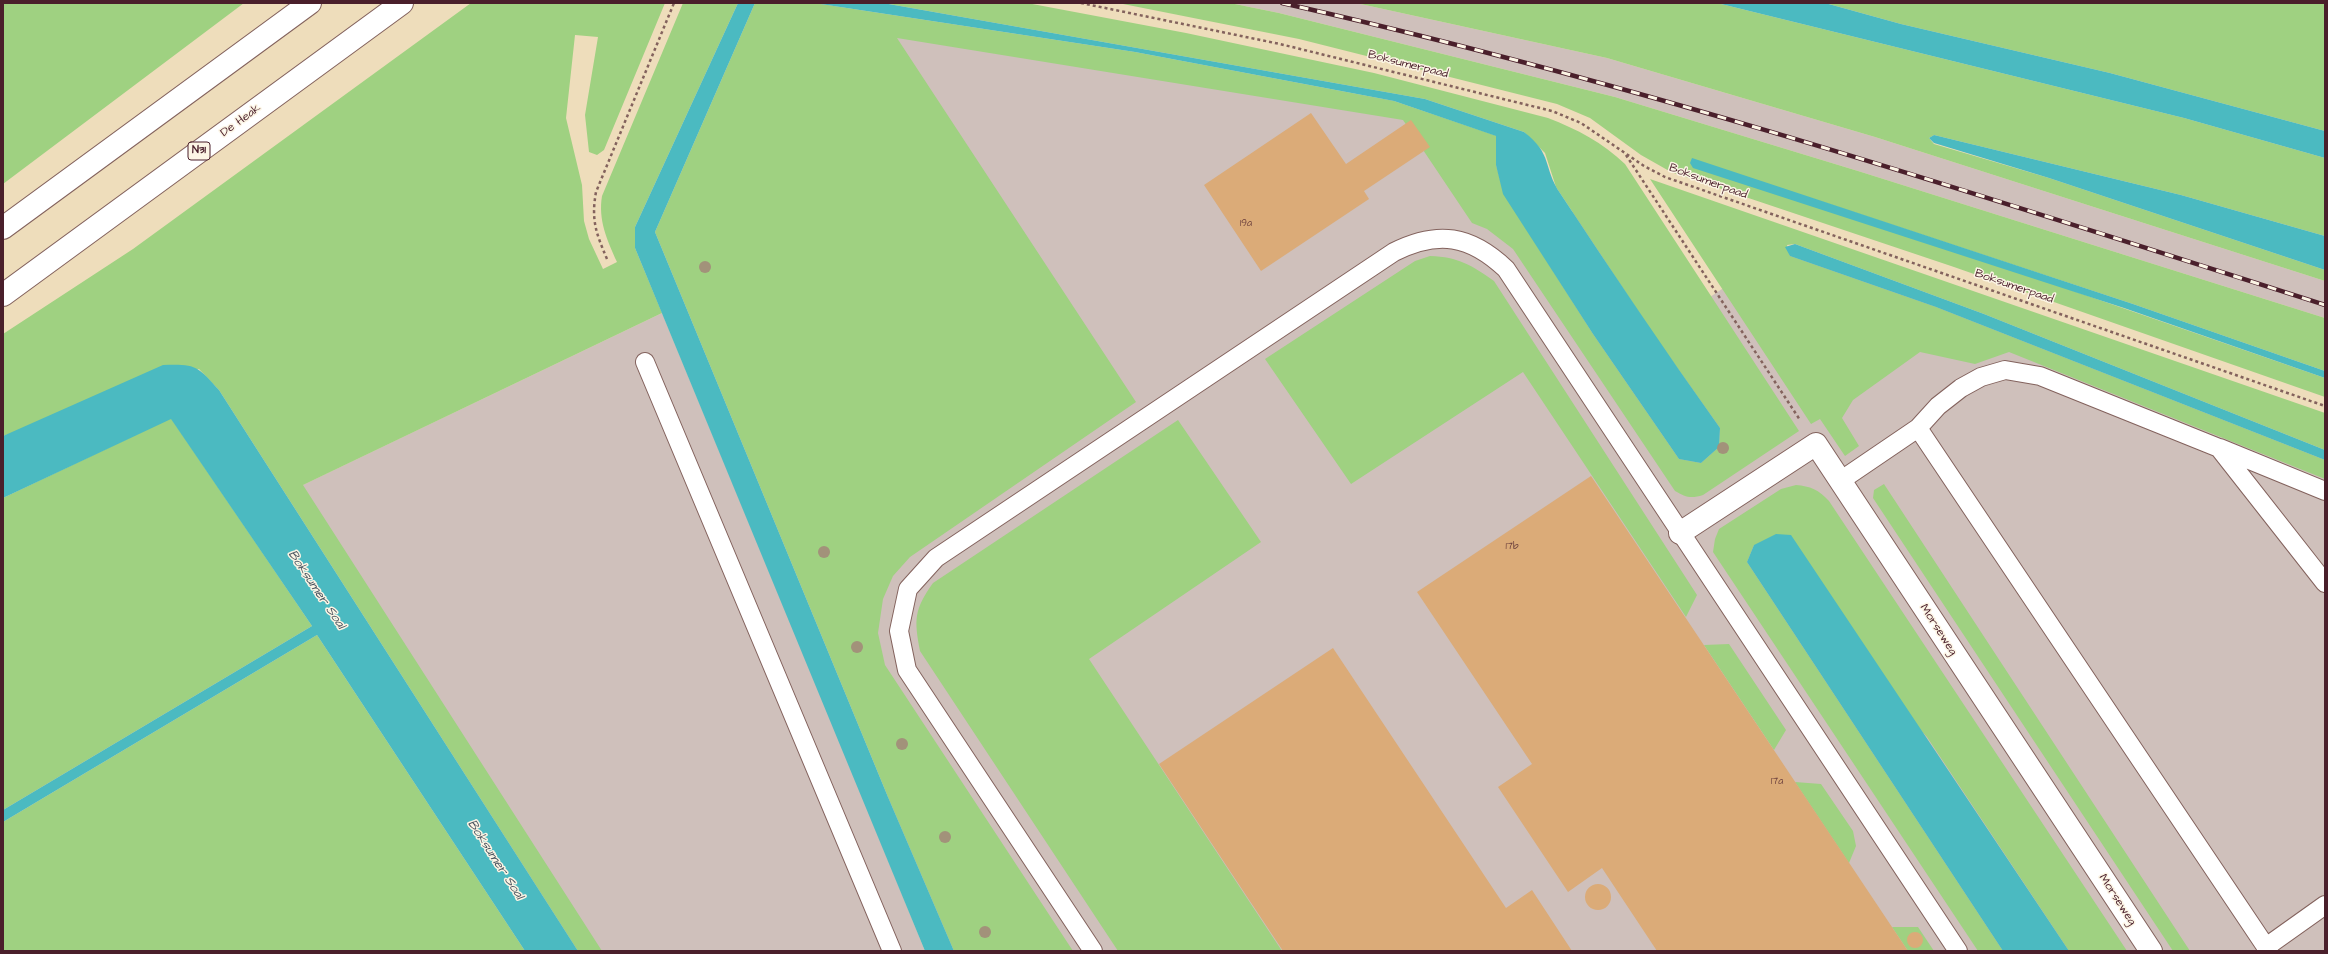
<!DOCTYPE html>
<html>
<head>
<meta charset="utf-8">
<style>
	body { margin:0 }
	#map { position:relative; width:2328px; height:954px; overflow:hidden; background:#edb; font-family:"Architects Daughter",sans-serif }
	canvas { display:block }
	.frame { position:absolute; inset:0; border:4px solid #4a1f2b; pointer-events:none }
</style>
</head>
<body>
<div id="map">
<canvas width="2328" height="954"></canvas>
<div class="frame"></div>
</div>
<script>
const c = document.querySelector('canvas').getContext('2d');
c.lineJoin = 'round';
function fill(path, color) { c.fillStyle = color; c.fill(path, 'evenodd'); }
function strokePath(path, color, width, dash) { c.strokeStyle = color; c.lineWidth = width; c.lineCap = dash ? 'butt' : 'round'; c.setLineDash(dash || []); c.stroke(path); }
function drawText(font, color, halo, rows, align = 'center') {
  c.font = font + ' "Architects Daughter",sans-serif'; c.lineWidth = 3; c.setLineDash([]); c.textBaseline = 'middle'; c.strokeStyle = halo; c.fillStyle = color; for (const [text, x, y, turn = 0] of rows) {
    c.save(); c.translate(x, y); c.rotate((+turn || 0) * Math.PI / 180); c.textAlign = isNaN(turn) ? turn : align; if (halo) c.strokeText(text, 0, 0); c.fillText(text, 0, 0); c.restore();
  }
}
fill(new Path2D(`
	M755,3H814L1394,101L1710,297L1785,247L2325,460V951H954L888,797Z
	M1230,3H1356L1607,58L1875,137L2325,281V318L1858,171L1615,97L1279,13Z
	M662,313L851,769L925,951H578L286,493Z`), '#cfc0bb');
fill(new Path2D(`
	M3,3H244L3,184Z
	M471,3H665L604,150L597,155L589,152L585,115L598,37L575,35L566,118L582,185L584,221L589,239L603,269L617,262C607,240 598,220 602,196L683,3H738L635,227V248L662,313L303,485L602,951H578L219,390L199,369L3,436V334L133,249Z
	M755,3H814L1135,52L1394,101L1497,136L1496,165L1504,194L1593,334L1679,459L1701,463L1719,447L1720,428L1654,335L1556,187L1545,153L1524,132L1425,99L883,3H1027L1186,33L1374,73L1548,118C1577,129 1603,143 1625,164L1799,431L1703,495C1691,499 1685,497 1675,491L1513,249L1487,229L1472,223L1403,120L897,38L1136,402L910,557L893,576L883,599L878,633L885,665L1073,951H954L888,797L655,232Z
	M1118,3H1230L1279,13L1615,97L1858,171L2325,318V371L2133,304L1692,159L2325,378V397L1954,267L1671,172L1641,155L1590,118L1557,104L1299,39Z
	M1356,3H1717L2184,118L2325,158V236L2181,195L1934,135L1929,138L1934,144L2049,178L2325,270V281L1875,137L1607,58Z
	M1825,3H2325V131L2110,73L1901,24Z
	M1650,179L2325,413V450L1984,314L1795,244L1787,245L1790,256L1936,307L2325,460V479L2009,352L1975,364L1920,352L1853,400L1842,418L1859,446L1845,456L1820,419L1811,424Z
	M1430,256C1459,257 1471,265 1494,281L1697,595L1686,617L1523,372L1351,484L1265,359L1415,261Z
	M171,418L312,626L3,810V498Z
	M1178,420L1261,542L1089,659L1282,951H1118L920,651C914,619 914,610 933,583Z
	M1884,484L2190,951H2173L1873,498L1874,490Z
	M1796,485C1810,486 1819,490 1829,501L2127,951H2069L1927,737L1754,545L1747,562L2003,951H1978L1713,552L1715,539L1719,529L1781,489Z
	M317,635L525,951H3V822Z
	M1729,644L1786,730L1774,750L1704,645Z
	M1795,782L1821,784L1853,831L1856,846L1849,863Z
	M1892,927H1918L1934,951H1908Z`), '#9fd181');
fill(new Path2D(`
	M738,3H755L655,232L888,797L954,951H925L635,248V227Z
	M814,3H883L1425,99L1524,132C1553,154 1543,168 1560,193C1612,272 1665,351 1720,428L1719,447L1701,463L1679,459L1593,334L1503,194L1496,165V136L1394,101L1135,52Z
	M1717,3H1825L1901,24L2110,73L2325,131V158L2184,118Z
	M1934,135L2181,195L2325,236V270L2049,178L1934,143L1929,138Z
	M1692,158L2133,304L2325,371V378L2124,308L1693,168L1690,163Z
	M1795,244L1984,314L2325,450V460L1936,307L1790,256L1785,247Z
	M163,365C197,364 197,366 219,390L578,951H525L317,635L3,822V810L312,626L171,419L3,498V436Z
	M1776,534L1791,535L2069,951H2003L1747,562L1754,545Z`), '#4bbac1');
fill(new Path2D(`
	M1311,113L1346,164L1411,120L1430,147L1364,191L1369,199L1261,271L1204,185Z
	M1591,476L1908,951H1657L1602,868L1568,892L1498,787L1532,764L1417,592Z
	M1333,648L1506,908L1532,890L1572,951H1283L1159,764Z
	M1585 897a13 13 0 1 1 26 0a13 13 0 1 1-26 0Z
	M1907 940a8 8 0 1 1 16 0a8 8 0 1 1-16 0Z`), '#dbab78');
const service = new Path2D(`
	M645,362L892,951
	M2220,448L2325,491
	M1840,481L1918,428
	M2266,947L1918,428L1938,406L1961,388L1981,377L2005,370L2040,376L2219,448L2325,583
	M1093,951L907,670L899,631L908,589L936,558L1394,252C1438,230 1470,235 1506,269L1958,951
	M2269,951L2266,947L2325,905`);
const minor = new Path2D(`
	M1680,533L1816,444L2151,951`);
const trunk = new Path2D(`
	M3,228L310,3
	M3,295L402,3`);
strokePath(service, '#83625d', 20);
strokePath(minor, '#83625d', 24);
strokePath(trunk, '#83625d', 24);
strokePath(new Path2D(`
	M1081,3L1280,44L1552,111L1581,123L1644,166L1665,177L2325,406
	M1626,155L1800,420
	M607,259C596,233 591,220 596,192L674,3`), '#83625d', 2.5, [3, 3]);
strokePath(service, '#fff', 18);
strokePath(minor, '#fff', 22);
strokePath(trunk, '#fff', 22);
const rail = new Path2D(`
	M1282,3C1635,82 1980,195 2325,305`);
strokePath(rail, '#4a1f2b', 4.5);
strokePath(rail, '#fcf5e5', 3, [9]);
c.fillStyle = '#a2927a';
for (const [x, y] of [
	[705,267],
	[1723,448],
	[824,552],
	[857,647],
	[902,744],
	[945,837],
	[985,932]
]) { c.beginPath(); c.arc(x, y, 6, 0, 2 * Math.PI); c.fill(); }
drawText('10px', '#6e423e', null, [
	["19a",1246,224],
	["17b",1512,547],
	["17a",1777,782]
]);
for (const [x, y, w] of [
	[199,151,22]
]) { const box = new Path2D(); box.roundRect(x - w / 2, y - 9, w, 18, 3); c.fillStyle = '#fcf5e5'; c.fill(box); strokePath(box, '#4a1f2b', 1); }
drawText('bold 11px', '#4a1f2b', null, [
	["N31",199,151]
]);
drawText('12px', '#4a1f2b', '#fcf5e5', [
	["Boksumerpaad",1408,65,14],
	["De Heak",241,121,-36],
	["Boksumerpaad",1708,182,20],
	["Boksumerpaad",2014,287,19],
	["Morseweg",1938,630,57],
	["Morseweg",2117,900,57]
]);
drawText('italic 13px', '#4a5560', '#fcf5e5', [
	["Boksumer Soal",316,590,56],
	["Boksumer Soal",495,860,57]
]);
</script>
</body>
</html>
